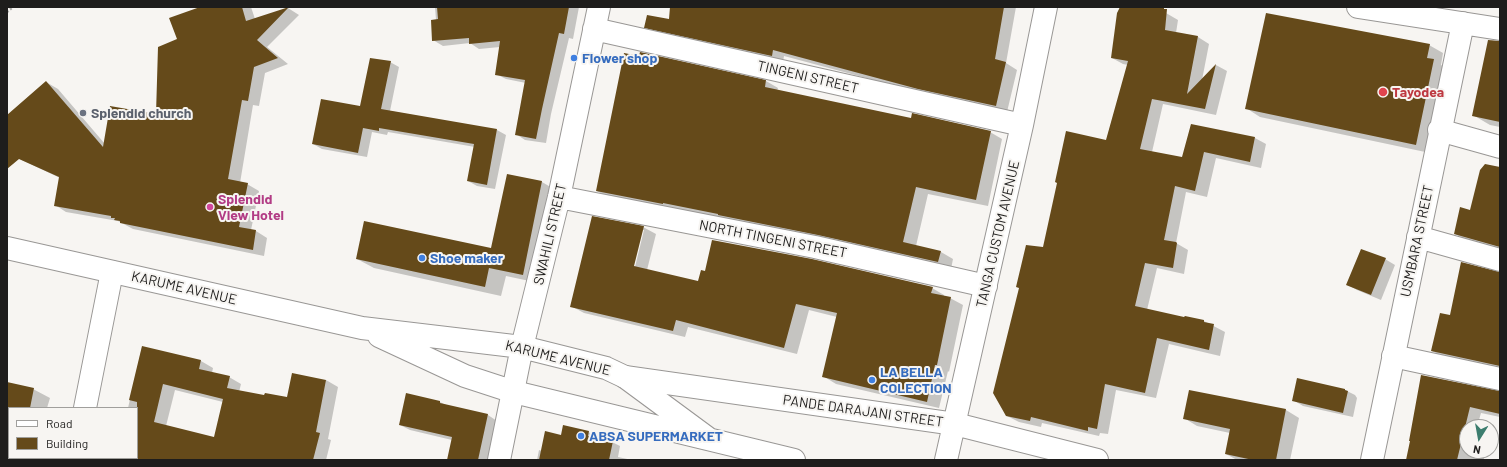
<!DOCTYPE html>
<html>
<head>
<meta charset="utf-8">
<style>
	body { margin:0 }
	#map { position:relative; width:1507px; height:467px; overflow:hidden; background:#f7f5f2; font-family:Barlow,sans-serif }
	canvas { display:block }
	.frame { position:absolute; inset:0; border:8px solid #1e1d1c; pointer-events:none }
	.legend { position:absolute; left:8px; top:407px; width:130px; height:52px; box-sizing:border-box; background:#f7f5f2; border:1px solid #a09f9c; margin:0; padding:5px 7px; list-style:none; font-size:12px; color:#1e1d1c }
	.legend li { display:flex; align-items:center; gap:8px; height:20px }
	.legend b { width:20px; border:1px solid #a09f9c }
	.north { position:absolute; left:1459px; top:419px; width:40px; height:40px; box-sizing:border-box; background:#f7f5f2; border:1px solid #a09f9c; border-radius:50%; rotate:191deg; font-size:11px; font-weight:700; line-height:16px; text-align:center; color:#1e1d1c }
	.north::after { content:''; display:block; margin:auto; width:14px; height:18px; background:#3c7d6e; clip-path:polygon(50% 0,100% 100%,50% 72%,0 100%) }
</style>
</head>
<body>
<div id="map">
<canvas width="1507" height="467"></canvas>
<div class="frame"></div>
<ul class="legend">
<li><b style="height:5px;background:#fff"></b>Road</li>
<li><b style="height:11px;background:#654a1a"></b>Building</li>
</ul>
<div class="north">N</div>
</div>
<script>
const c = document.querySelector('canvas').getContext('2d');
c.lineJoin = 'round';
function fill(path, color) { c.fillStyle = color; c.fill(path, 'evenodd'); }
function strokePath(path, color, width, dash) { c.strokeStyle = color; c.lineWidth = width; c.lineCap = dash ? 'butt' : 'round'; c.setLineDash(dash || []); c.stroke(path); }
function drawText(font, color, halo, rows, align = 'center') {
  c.font = font + ' Barlow,sans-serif'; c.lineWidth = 4; c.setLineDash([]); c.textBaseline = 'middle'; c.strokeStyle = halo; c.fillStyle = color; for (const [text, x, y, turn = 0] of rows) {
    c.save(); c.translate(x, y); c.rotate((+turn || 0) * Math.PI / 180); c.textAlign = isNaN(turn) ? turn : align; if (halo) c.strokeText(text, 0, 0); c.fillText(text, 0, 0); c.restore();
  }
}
fill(new Path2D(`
	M204,7H251L255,19L288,8L299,15L267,47L288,64L265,73L259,106L253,105L240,183L247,184L259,191L251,230L256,231L267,238L264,256L133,229L118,221L66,212L55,205L60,178L7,153V116L46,82L58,89L105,144L157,115L178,40Z
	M435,7H579L573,39L569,38L551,114L546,143L525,140L516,134L526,83L506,79L496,74L500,47L479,49L470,43L443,46L433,40L436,20Z
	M692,7H1016L1006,63L1017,70L1007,112L930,95L784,56L783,62L657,34L646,27L688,23Z
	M1120,7H1133L1166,13L1178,20L1176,33L1198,37L1209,44L1202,80L1216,65L1227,71L1216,115L1163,104L1152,152L1183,159L1191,125L1255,138L1266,144L1261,168L1216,158L1207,197L1186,192L1176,243L1188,250L1184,274L1157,268L1147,310L1184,318L1204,321L1225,332L1220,356L1169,344L1156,398L1116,390L1108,434L1100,433L1099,436L1042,423L1041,427L1019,422L1007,416L1044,249L1106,141L1128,65L1123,64L1112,58Z
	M1429,45L1443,53L1441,65L1448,69L1430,153L1260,117L1246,108Z
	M1500,48V127L1490,125L1473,115Z
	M390,62L399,67L390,111L497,130L506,135L495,189L477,186L468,181L475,147L388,132L387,135L372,132L367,157L322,149L313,144L361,107Z
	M766,81L778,88L777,91L912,120L990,132L1002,139L988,206L928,194L916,246L941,252L953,259L951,269L609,198L597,191Z
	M1500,168V250L1466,240L1455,234Z
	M508,175L542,182L559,192L539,283L506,276L501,296L374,268L357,259L492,249Z
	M643,227L656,234L647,270L699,283L932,288L944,295V297L950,298L963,305L949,372L948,371L939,408L836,384L823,376L837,317L809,310L797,354L688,327L685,337L584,313L571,306ZM642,230H644L634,271H632Z
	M1385,259L1395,265L1381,300L1357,290L1348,285Z
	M1500,273V370L1443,357L1432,351L1451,316Z
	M142,347L201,361L213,368L212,373L229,377L241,384L239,392L265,397L288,398L326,380L338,387L328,439L331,440L326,460H95V458H137V408H128ZM175,390L223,402L215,438L166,426Z
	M1422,376L1500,392V417L1481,413L1477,427H1467V451H1476L1484,456V459L1487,460H1407Z
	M1298,379L1345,390L1355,395L1357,398L1353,417L1303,406L1293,400Z
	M7,383L33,389L50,398L47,408H9V458H35V460H7Z
	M1190,391L1286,410L1299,418L1290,460H1237L1226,454L1230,433L1197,426L1184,418Z
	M407,395L440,402L448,406L488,415L497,421L489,460H448L452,440L410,430L400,425Z
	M588,432L596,436V438L612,442L620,446L618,457L632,460H537L539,450L542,451L561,436Z`), '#0003');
fill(new Path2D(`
	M200,7H242L246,21L289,7L257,40L278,58L254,67L248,101L242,100L228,179L248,183L239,227L256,230L253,250L120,223V221L114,220L115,218H111V216L54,206L59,177L19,159L7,169V115L46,81L103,147L110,106L156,114L158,47L177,39L169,18Z
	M437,7H569L564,34L559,33L542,109L536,139L515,135L525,80L495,75L500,41L469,44V38L432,41L431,20L438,19Z
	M670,7H1004L995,59L1006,62L996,106L918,89L773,50L772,56L644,28L647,15L669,19Z
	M1120,7H1164V9H1167L1165,30L1198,36L1187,94L1216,64L1205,109L1152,99L1140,149L1182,157L1191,124L1255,137L1250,162L1204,152L1195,191L1175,186L1164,240L1176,242L1177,243L1173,268L1145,263L1135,306L1184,317L1185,316L1204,320V322L1214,324L1209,350L1157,338L1145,393L1105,384L1097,429L1088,427V431L1031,417L1030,421L1006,416L993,393L1019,288L1016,287L1026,245L1043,247L1057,183L1055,182L1066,131L1106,140L1128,61L1111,58L1117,13Z
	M1266,13L1430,44L1427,58L1434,59L1416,145L1245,109Z
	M1488,40L1500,41V122L1472,116Z
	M640,52L766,80L765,87L911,118L912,113L991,131L976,200L916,187L903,242L941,251L938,262L818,235L718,215V214L663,203V204L596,191L624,53L639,56Z
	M370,58L391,61L381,109L497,129L487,185L467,181L474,144L379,128V131L363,128L358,153L312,144L321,99L360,106Z
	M1485,164L1500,167V247L1454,234L1460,207L1470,210L1480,170Z
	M507,174L542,181L523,275L489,268L485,287L356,259L364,221L491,248Z
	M592,216L644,226L634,266L698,281L701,270L705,271L712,240L812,259L933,287L931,293L951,297L937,365H935L927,402L822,377L837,313L796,304L784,348L676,320L673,331L570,307Z
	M1361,249L1386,258L1371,295L1346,285Z
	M1461,262L1500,272V366L1431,351L1440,313L1450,315Z
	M142,346L201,360L199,369L230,376L227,388L264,395L265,393L287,397L292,373L326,380L316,432L320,433L313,460H137V402L129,400ZM163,384L223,399L214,437L154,422Z
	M1421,375L1500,391V414L1470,407L1457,460H1406L1410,441H1409Z
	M1297,378L1345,389V390L1348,391L1343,413L1292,401Z
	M7,382L34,388L30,408H7Z
	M1189,390L1286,409L1276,460H1253L1225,454L1230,429L1183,419Z
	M406,393L440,401V403L488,414L478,460H447L452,437L399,425Z
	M563,425L589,431L588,436L613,441L609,460H539L545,431L561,435Z`), '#654a1a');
const street = new Path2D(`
	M1358,7L1500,29
	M594,29L1022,125
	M1439,130L1500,147
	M559,197L815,247L986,286
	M1418,237L1500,260
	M522,347L559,197L599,7
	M1393,356L1500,379
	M625,377L955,424L1097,460
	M85,408L112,272
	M74,460L75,458
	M946,460L1022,125L1046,7
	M1372,460L1463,23`);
const secondary = new Path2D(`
	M7,248L362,328L522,347L606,368L625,377L709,439
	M379,336L465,376L514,392L794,460
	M499,460L522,347`);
strokePath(street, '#999795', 24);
strokePath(secondary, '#999795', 24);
strokePath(new Path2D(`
	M7,12L13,7`), '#adaca9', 2.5, [2, 2]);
strokePath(street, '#fff', 22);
strokePath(secondary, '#fff', 22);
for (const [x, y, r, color] of [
	[574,58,4,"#3f7fe0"],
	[1383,92,5,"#e0444e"],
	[83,113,4,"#6b7280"],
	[210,207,4,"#d1479c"],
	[422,258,4,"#3f7fe0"],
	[872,380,4,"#3f7fe0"],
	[581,436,4,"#3f7fe0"]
]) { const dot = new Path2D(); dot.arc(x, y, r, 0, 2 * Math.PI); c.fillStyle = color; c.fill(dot); strokePath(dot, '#f7f5f2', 1.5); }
drawText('bold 14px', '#366cbe', '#f7f5f2', [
	["Flower shop",582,58],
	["Shoe maker",430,258],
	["LA BELLA",880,372],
	["COLECTION",880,388],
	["ABSA SUPERMARKET",589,436]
], 'left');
drawText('14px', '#1e1d1c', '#f7f5f2', [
	["TINGENI STREET",808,77,13],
	["SWAHILI STREET",550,234,-77],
	["TANGA CUSTOM AVENUE",998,234,-77],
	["NORTH TINGENI STREET",773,239,11],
	["USMBARA STREET",1417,241,-78],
	["KARUME AVENUE",184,288,13],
	["KARUME AVENUE",558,358,14],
	["PANDE DARAJANI STREET",863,411,8]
]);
drawText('bold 14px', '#be3a42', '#f7f5f2', [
	["Tayodea",1392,92]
], 'left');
drawText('bold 14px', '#5b616d', '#f7f5f2', [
	["Splendid church",91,113]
], 'left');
drawText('bold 14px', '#b23c85', '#f7f5f2', [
	["Splendid",218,199],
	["View Hotel",218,215]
], 'left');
</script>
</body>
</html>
